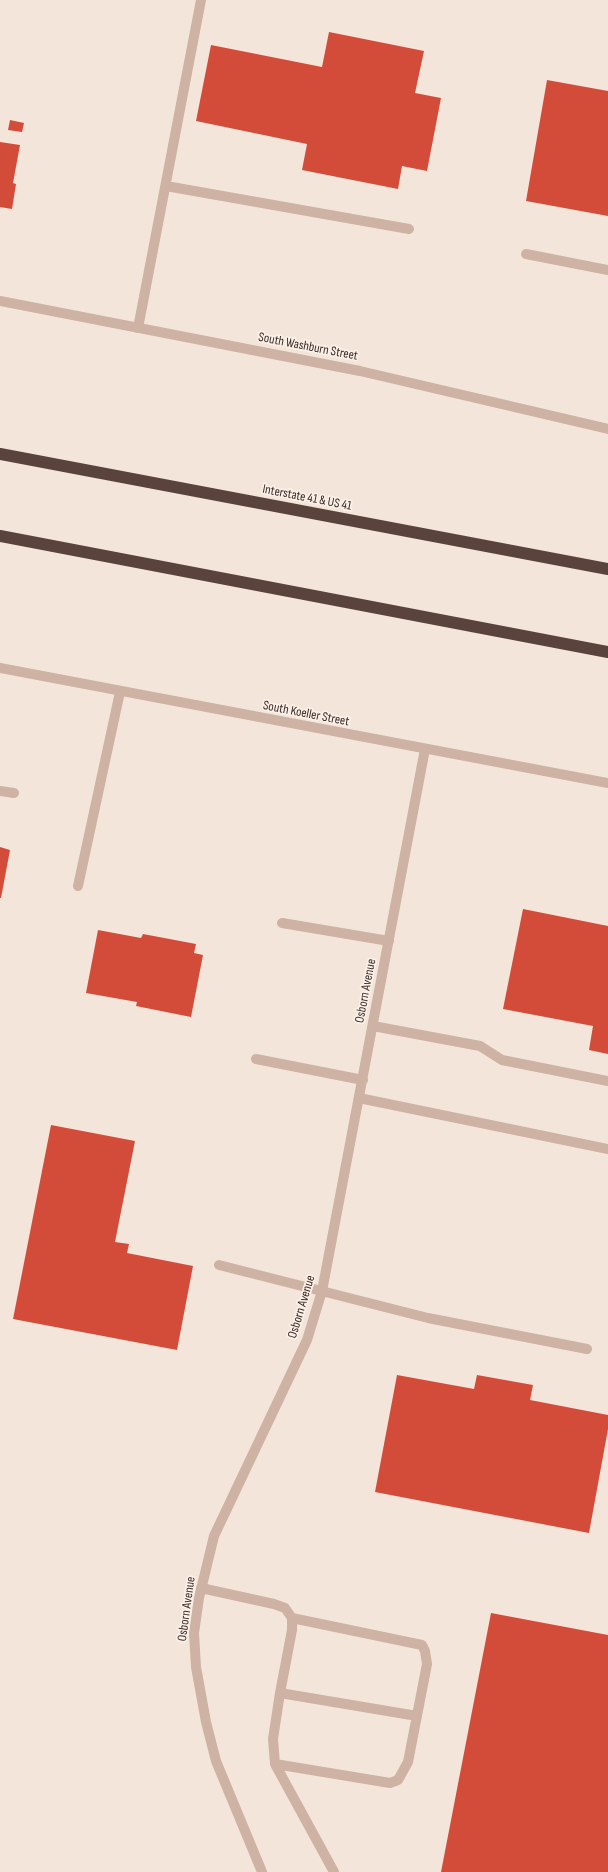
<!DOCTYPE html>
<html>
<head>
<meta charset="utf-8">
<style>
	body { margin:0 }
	canvas { display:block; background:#f4e5da }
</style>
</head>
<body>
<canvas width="608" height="1872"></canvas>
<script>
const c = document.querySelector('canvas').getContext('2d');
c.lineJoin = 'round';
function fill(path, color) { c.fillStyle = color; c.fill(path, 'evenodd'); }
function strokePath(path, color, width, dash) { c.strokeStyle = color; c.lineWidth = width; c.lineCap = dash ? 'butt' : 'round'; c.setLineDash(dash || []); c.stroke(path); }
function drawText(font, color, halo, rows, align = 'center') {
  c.font = font + ' "Sofia Sans Condensed",sans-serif'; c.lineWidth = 3.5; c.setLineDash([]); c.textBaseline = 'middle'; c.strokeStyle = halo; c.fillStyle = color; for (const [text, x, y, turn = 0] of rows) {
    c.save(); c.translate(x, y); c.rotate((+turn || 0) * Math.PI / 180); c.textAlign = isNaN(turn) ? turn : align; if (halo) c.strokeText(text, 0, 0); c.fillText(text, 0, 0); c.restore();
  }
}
fill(new Path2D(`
	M329,32L424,51L415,93L441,98L427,171L402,166L398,189L302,170L307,144L196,121L211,45L322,67Z
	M547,80L608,91V216L526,201Z
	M10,120L24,123L22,132L8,130Z
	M0,142L20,145L13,183L16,184L12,209L0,207Z
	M0,847L10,850L1,898H0Z
	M523,909L608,926V1054L589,1050L593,1026L503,1009Z
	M98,930L141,938L143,934L196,944L194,953L203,955L191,1017L136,1006L137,1002L86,993Z
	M51,1125L135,1141L115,1242L129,1244L127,1253L193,1266L177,1350L13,1319Z
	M397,1375L474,1389L477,1375L533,1385L530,1400L608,1415V1429L589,1533L375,1492Z
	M491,1613L608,1635V1872H441Z`), '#d34c3a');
strokePath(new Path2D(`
	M166,186L409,229
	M526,254L608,270
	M138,328L201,0
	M0,791L14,793
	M78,886L120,692
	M282,923L389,941
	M373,1026L480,1046L502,1060L608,1081
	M256,1059L363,1080
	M359,1098L608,1149
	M219,1265L428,1318L587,1349
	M201,1588L274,1604L285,1608L292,1618V1630L280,1693L273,1739L275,1764L334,1872
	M280,1693L417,1716
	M275,1764L390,1783L398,1780L408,1762L427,1664L425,1651L422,1645L292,1618`), '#ceb3a5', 10);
strokePath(new Path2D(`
	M262,1872L216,1761L206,1722L196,1667L194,1633L199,1598L214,1536L307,1340L322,1291L425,749`), '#ceb3a5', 10);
strokePath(new Path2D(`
	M0,301L360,371L608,429
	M0,668L608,783`), '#ceb3a5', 10);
strokePath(new Path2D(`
	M0,454L608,569
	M0,536L608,652`), '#5b433d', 12);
drawText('13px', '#392a27', '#fbf0e7', [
	["South Washburn Street",308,347,11],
	["Interstate 41 & US 41",307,498,11],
	["South Koeller Street",306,714,11],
	["Osborn Avenue",366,991,-79],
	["Osborn Avenue",302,1307,-73],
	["Osborn Avenue",187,1609,-82]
]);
</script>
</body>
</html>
